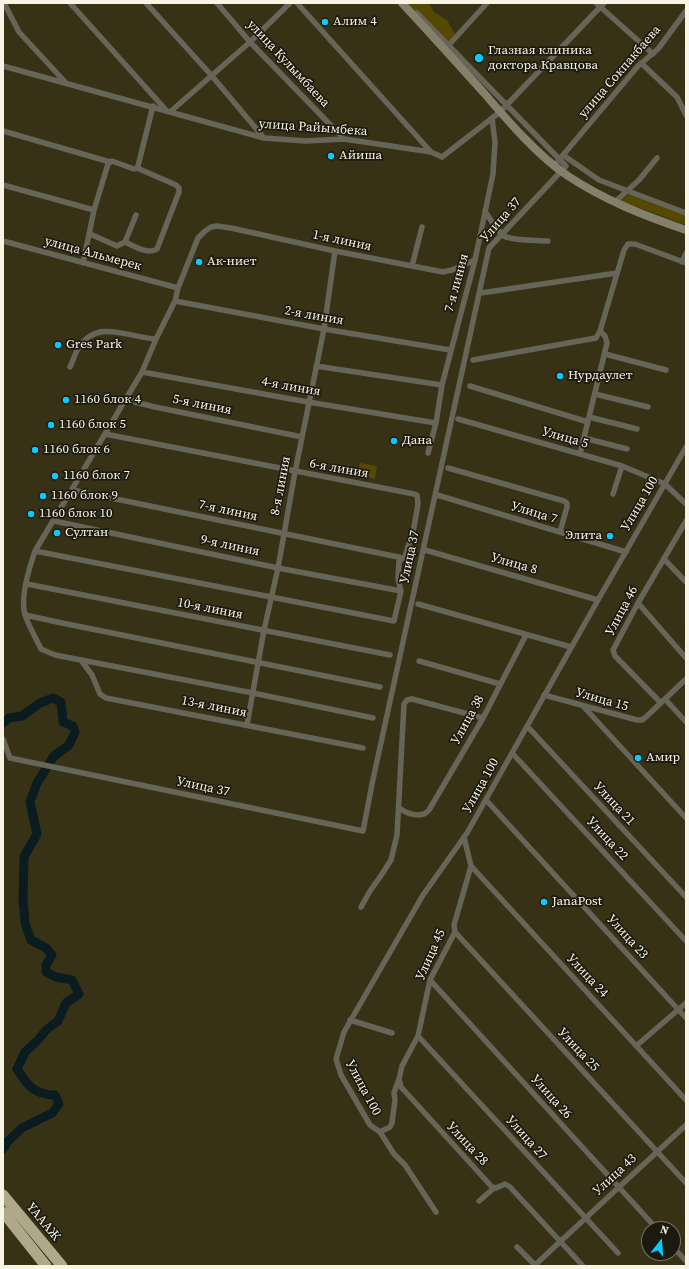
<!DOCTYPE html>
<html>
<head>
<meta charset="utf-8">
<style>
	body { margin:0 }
	#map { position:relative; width:689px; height:1269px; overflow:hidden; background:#373216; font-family:"Source Serif 4",serif }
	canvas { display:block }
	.frame { position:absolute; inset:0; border:4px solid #f8f5e5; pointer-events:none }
	.north { position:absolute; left:641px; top:1221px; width:40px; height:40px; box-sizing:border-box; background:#1c1a0e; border:1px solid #747264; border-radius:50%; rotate:17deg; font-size:11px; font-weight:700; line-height:16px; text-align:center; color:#f8f5e5 }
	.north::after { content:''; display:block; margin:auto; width:14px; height:18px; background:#0bcafa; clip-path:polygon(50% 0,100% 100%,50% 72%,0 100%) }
</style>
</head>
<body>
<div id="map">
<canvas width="689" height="1269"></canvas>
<div class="frame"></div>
<div class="north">N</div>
</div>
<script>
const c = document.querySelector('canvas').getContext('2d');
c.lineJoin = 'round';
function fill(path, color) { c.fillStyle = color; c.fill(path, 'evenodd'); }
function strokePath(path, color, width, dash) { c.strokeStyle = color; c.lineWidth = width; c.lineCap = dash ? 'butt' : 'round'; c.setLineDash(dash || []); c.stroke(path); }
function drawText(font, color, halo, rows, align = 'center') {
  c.font = font + ' "Source Serif 4",serif'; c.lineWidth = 3.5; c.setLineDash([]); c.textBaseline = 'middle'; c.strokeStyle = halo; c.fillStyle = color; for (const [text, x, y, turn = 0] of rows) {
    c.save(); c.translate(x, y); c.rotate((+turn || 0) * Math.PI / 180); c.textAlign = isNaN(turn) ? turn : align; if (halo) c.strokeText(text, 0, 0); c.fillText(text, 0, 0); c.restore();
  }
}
fill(new Path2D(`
	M407,3H429L434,12L447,20L455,34L447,44Z
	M630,194L686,214V225L621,201Z
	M360,463L377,466L375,479L357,475Z`), '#554902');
strokePath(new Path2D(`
	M3,723L9,718L22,716L40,703L53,698L61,702L63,722L73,726L75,732L69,745L54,756L37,783L30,802L37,834L24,857L23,899L25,923L31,940L46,948L52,955L46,965V972L56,977L72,980L79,994L66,1003L58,1021L46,1030L38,1040L25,1052L17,1069C27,1085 35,1095 55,1095L59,1104L52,1113L22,1128L8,1141L3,1149`), '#0b1c21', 9);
strokePath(new Path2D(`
	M4,3L19,32L66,83
	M70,3L166,110
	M146,3L212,76L264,138
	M217,3L250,42L344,139
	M297,3L431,152
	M596,3L653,54
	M447,47L487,3
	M641,63L677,97L686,115
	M3,66L264,138L306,141L344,139L431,152L442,157L500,112L604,3
	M170,112L250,42L290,3
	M3,131L110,162
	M563,155L599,180L686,213
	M558,161L638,66L658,49L686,11
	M3,185L94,210
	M615,202L639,180L657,158
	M485,211C490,219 496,230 504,236C513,241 537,240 548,241
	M90,234L117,246L125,242C134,246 147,255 157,249L179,192V188L176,185L137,168
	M3,241L178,288
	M125,242L136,215
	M682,262L686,253
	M83,263L94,210L108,164L112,161L134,169L137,168L138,166L153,106
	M412,266L422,227
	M481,293L617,273
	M175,301L324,329L450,350
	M605,354L666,370
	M473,360L596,338L600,331L624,250L628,244H635L686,263
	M316,366L442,385
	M70,367C73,361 75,353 79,347C99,318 129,338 156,339
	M142,372L308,402L436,423
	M470,386L588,422
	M595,394L648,407
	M127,397L35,551C29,569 20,597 25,615C29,627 36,638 41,649L55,655L253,693L373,718
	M589,417L637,429
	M458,419L622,466L665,484L686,504
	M302,437L155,407L135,402L127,397L142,372L156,339L175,301L178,288L198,238L205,231L211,227L217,226L231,228L335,251L443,272L452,270L475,260
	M584,438L627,449
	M428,453L436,423L442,385L475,260L493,174L495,142L492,118
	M580,454L607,343L605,336L600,331
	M448,468L564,501L567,503V507L560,532
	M72,490L403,558
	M613,494L622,466
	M437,495L626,552
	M54,521L278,568L401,591
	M425,550L598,600
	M35,551L394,621L401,591L398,579L399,561L405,557L414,527L418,504L417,495L414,494L105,434
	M664,559L686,582
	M27,584L390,655
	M638,603L686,658
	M418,604L571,647
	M25,615L62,623L380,687
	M81,660L92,675L100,694L106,698L363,748
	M419,661L500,684
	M544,695L637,720H642L647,716L686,679
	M665,699L686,722
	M661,703L615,656L613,650L638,603L686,521
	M583,706L686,818
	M247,725L264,630L278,568L295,472L324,329L335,251
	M527,726L686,897
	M3,739L10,758L363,831L372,784L489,248L566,166L417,13
	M512,753L686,941
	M486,800L686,1018
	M399,808C407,814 422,819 429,810L483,718L526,635
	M464,837L471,866L454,925L455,932L430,980L418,1036L402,1066L399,1079L401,1087L492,1187L496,1188L505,1184L510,1187L583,1266
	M471,866L686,1100
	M361,907L370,891L380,877L391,860L397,835L404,704L407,700L412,699L483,718
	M455,932L686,1183
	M430,980L657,1229
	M350,1020L392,1033
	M418,1036L618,1253
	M636,1046L686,1003
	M399,1079L394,1093L395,1100L392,1123L390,1127L380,1132L394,1154L405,1165L436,1212
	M380,1132L370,1125L341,1075L336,1059L344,1032L423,895L467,833L598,600L686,447
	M479,1201L494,1188
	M517,1247L536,1266
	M673,1247L686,1261
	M535,1265L686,1125`), '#676458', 5.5);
strokePath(new Path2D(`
	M402,3C430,33 457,63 484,93C507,120 538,156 568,176C604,200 645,216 686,230`), '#84806c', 8);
strokePath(new Path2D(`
	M3,1195L62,1266
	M3,1212L46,1266`), '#afa98a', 11);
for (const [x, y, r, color] of [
	[325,22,4,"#0bcafa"],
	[479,58,5,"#0bcafa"],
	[331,156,4,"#0bcafa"],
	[199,262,4,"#0bcafa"],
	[58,345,4,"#0bcafa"],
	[560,376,4,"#0bcafa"],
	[66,400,4,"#0bcafa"],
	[51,425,4,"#0bcafa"],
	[394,441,4,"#0bcafa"],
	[35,450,4,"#0bcafa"],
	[55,476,4,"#0bcafa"],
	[43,496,4,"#0bcafa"],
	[31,514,4,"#0bcafa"],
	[57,533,4,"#0bcafa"],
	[610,536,4,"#0bcafa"],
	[638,758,4,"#0bcafa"],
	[544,902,4,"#0bcafa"]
]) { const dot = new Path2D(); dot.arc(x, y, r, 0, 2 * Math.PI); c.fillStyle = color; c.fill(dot); strokePath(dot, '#1c1a0e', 1.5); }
drawText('13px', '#f8f5e5', '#1c1a0e', [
	["Алим 4",333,22],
	["Глазная клиника",488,51],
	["доктора Кравцова",488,66],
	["Айиша",339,156],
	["Ак-ниет",207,262],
	["Gres Park",66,345],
	["Нурдаулет",568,376],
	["1160 блок 4",74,400],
	["1160 блок 5",59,425],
	["Дана",402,441],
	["1160 блок 6",43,450],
	["1160 блок 7",63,476],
	["1160 блок 9",51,496],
	["1160 блок 10",39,514],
	["Султан",65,533],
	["Элита",602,536,"right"],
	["Амир",646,758],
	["JanaPost",552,902]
], 'left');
drawText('13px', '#f8f5e5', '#1c1a0e', [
	["улица Кулымбаева",288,64,47],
	["улица Сокпакбаева",620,72,-49],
	["улица Райымбека",313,128,4],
	["Улица 37",501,220,-49],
	["1-я линия",342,241,12],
	["улица Альмерек",93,254,15],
	["7-я линия",457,283,-75],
	["2-я линия",314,316,10],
	["4-я линия",291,387,10],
	["5-я линия",202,405,11],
	["Улица 5",565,438,16],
	["6-я линия",339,469,10],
	["8-я линия",281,486,-79],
	["Улица 100",640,504,-60],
	["7-я линия",228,511,12],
	["Улица 7",534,513,17],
	["9-я линия",230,546,12],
	["Улица 37",410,557,-78],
	["Улица 8",514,564,16],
	["10-я линия",210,609,11],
	["Улица 46",622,611,-62],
	["Улица 15",602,700,16],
	["13-я линия",214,707,11],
	["Улица 38",468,720,-61],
	["Улица 100",481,786,-61],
	["Улица 37",203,787,12],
	["Улица 21",614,804,47],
	["Улица 22",607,839,47],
	["Улица 23",627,937,48],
	["Улица 45",431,955,-66],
	["Улица 24",587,976,47],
	["Улица 25",578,1050,47],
	["Улица 100",363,1088,62],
	["Улица 26",551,1097,48],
	["Улица 27",526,1138,48],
	["Улица 28",467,1144,47],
	["Улица 43",615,1175,-43],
	["ҮАААЖ",43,1222,50]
]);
</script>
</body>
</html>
